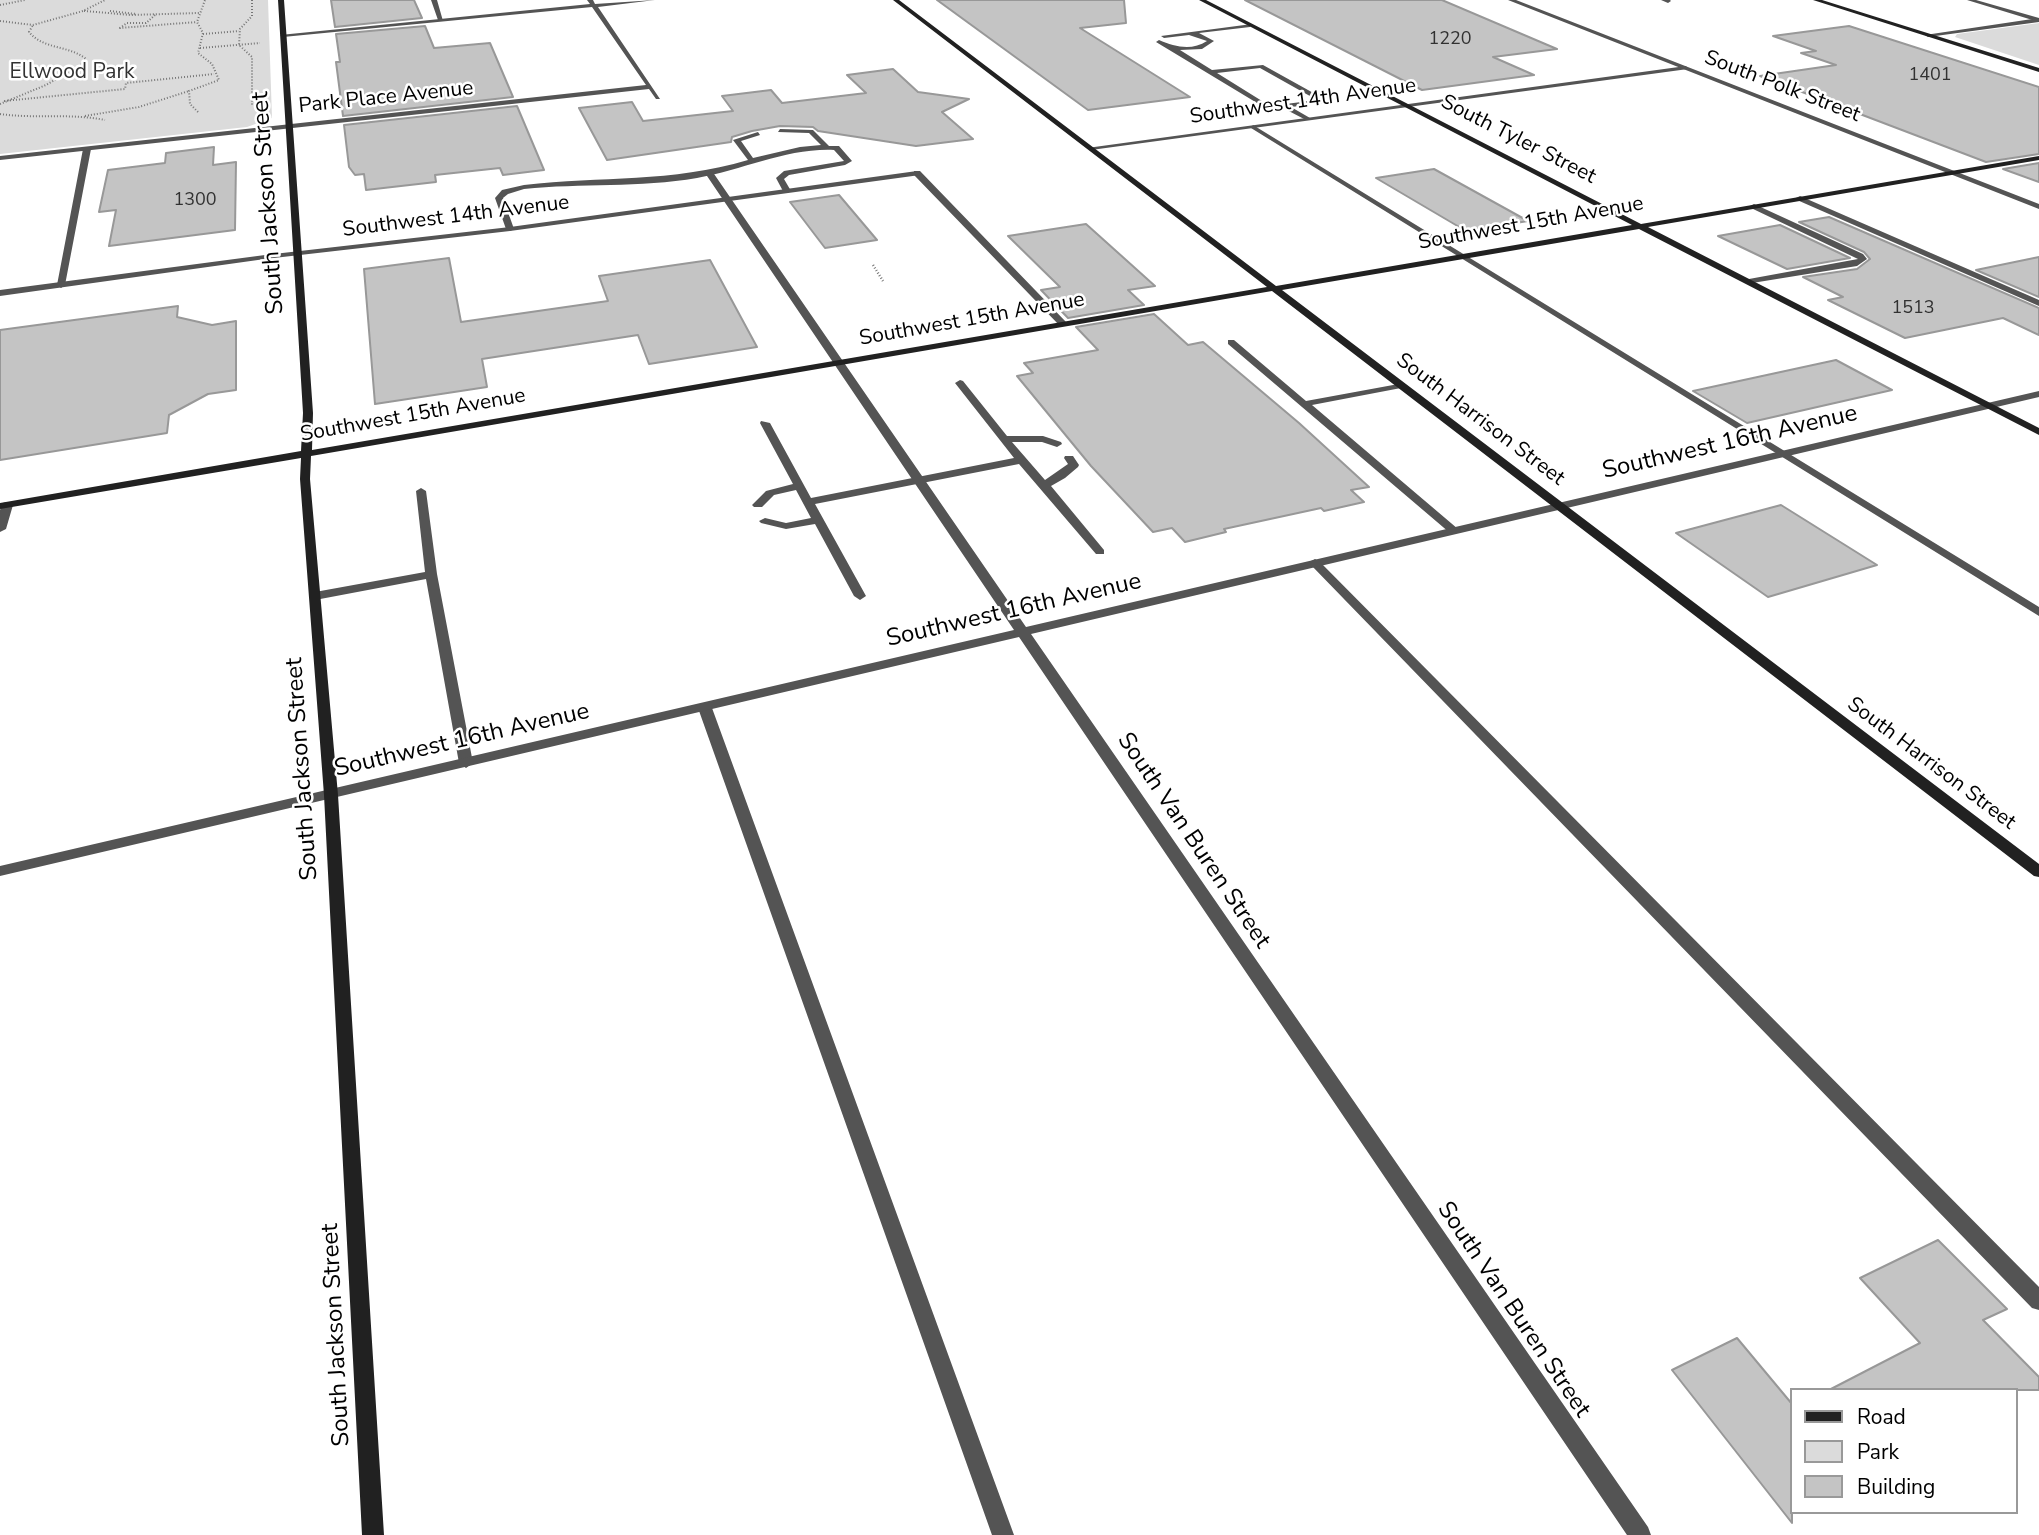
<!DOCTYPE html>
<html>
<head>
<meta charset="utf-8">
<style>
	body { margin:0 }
	#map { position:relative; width:2039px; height:1535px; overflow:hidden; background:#fff; font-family:"Nunito Sans",sans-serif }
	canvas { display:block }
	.legend { position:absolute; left:1790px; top:1388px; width:228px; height:126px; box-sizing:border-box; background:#fff; border:2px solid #999; margin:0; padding:9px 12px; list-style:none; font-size:21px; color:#000 }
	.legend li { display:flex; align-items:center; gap:14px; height:35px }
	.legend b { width:35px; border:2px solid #999 }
</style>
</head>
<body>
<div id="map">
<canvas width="2039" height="1535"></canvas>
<ul class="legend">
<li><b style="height:9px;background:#212121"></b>Road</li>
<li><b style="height:19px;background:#dbdbdb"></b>Park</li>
<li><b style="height:19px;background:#c4c4c4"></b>Building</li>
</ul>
</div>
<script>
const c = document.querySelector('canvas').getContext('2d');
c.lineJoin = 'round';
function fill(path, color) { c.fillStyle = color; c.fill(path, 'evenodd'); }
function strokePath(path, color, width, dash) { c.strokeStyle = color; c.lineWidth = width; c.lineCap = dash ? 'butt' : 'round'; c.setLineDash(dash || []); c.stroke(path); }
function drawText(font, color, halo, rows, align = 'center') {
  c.font = font + ' "Nunito Sans",sans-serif'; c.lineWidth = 5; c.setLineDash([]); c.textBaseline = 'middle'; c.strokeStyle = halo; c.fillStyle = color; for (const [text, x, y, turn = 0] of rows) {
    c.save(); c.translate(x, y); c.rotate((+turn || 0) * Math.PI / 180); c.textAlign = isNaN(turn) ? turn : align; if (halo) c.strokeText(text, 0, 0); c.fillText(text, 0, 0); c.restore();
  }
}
fill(new Path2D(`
	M0,0H268L272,118L247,127L0,154Z
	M2039,23V65L1955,37L1957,34Z`), '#dbdbdb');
const building = new Path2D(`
	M331,0H414L422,18L335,27Z
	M937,0H1124L1126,23L1080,28L1190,97L1088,110Z
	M1245,0H1442L1557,49L1493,57L1534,75L1422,90Z
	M425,26L434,48L490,43L513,97L343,116L336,62H340L336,34Z
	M1849,26L2039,87V154L1986,162L1760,76L1836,65L1801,53L1816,51L1773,36Z
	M893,69L918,92L969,99L942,112L973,139L916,146L818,131L813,127L780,126L752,131L732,137L731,142L607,160L579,108L632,102L643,121L733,111L722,96L771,90L782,103L866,93L847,75Z
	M517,106L544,170L503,175L500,168L435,175L436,182L366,190L364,174L355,175L349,167L344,125Z
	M214,147L213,165L236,162L235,230L109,246L116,210L99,212L108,170L165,163L166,153Z
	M2039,163V182L2003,169Z
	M1434,169L1528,221L1466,231L1376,178Z
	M839,195L877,240L825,248L790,202Z
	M1829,217L2039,308V335L2003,318L1905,338L1828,300L1843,297L1803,277L1857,269L1870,259L1864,252L1799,222Z
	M1086,224L1155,286L1128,290L1144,305L1068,318L1041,290L1060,287L1008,236Z
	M1780,225L1850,258L1787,269L1718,236Z
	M2039,257V297L1976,270Z
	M449,258L461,322L608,301L599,276L710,260L757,347L649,364L638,335L482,359L487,387L375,404L364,269Z
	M178,306L177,317L212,325L236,321V390L208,394L169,415L167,433L0,460V330Z
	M1154,314L1188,345L1203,342L1299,423L1369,487L1351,490L1364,502L1324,511L1321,508L1224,529L1226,532L1185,542L1172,528L1153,532L1091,466L1017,376L1033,373L1024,363L1098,350L1076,327Z
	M1836,360L1892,390L1747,423L1693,391Z
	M1781,505L1877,565L1768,597L1676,533Z
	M1938,1240L2007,1309L1983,1320L2039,1377V1390H1829L1920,1343L1860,1278Z
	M1737,1338L1792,1404V1523L1672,1370Z`);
fill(building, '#c4c4c4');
strokePath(building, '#989898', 2);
strokePath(new Path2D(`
	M252,0V16L240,29L239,45L252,57V106
	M0,5L25,0
	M84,11L131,15L199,13
	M110,11L136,14
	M155,15L146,23H127L120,28L197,22
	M0,21L33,25L83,11L105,0
	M203,34L239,31
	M200,48L260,43
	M4,101L125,89L126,83L214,74
	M0,104L46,85L84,63L86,59C69,45 44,50 29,32L33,25
	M198,112L190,104L189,91L219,80L212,64L198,53L203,33L197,22L205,0
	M0,114C35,119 70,113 105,120
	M85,116L139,107L189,91`), '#767676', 2, [1, 2]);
strokePath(new Path2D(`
	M873,265L883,281`), '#767676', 2.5, [1, 2]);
fill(new Path2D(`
	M431,0H437L443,21L438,20Z
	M1661,0H1670L1671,1L1668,3Z
	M1967,0H1976L2039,18V22Z
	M1252,24L1250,27L1199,33L1214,41L1202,49L1180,50L1212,70L1263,65L1326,100L1324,103L1291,107L1310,118V120H1306L1283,108L1267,109L1156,42L1159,40C1175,47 1192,51 1207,41L1189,35L1164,38L1161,36ZM1260,68L1317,100L1270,106L1217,73Z
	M1253,125L2039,607V616L1251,128Z
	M780,129L813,130L829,146H839L852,161L845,165L789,175L784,179L791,191L787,193H784L776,178L784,171L844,161L834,150C786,148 744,170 697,178C640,188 581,183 524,189L508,194L503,198L514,229L510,231L506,229L495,198L502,190L524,185C602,176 671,183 748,160L733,140L758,132L760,135L741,141L753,158L800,147L821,145L809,133L778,132Z
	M87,147L91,149L65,285L61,288L57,285L83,149Z
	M914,171H920L1066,322V326H1060L914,175Z
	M1800,196L2039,300V306L1797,200L1796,198Z
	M1754,204L1863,254L1867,259L1857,266L1746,284V280L1749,279L1858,259L1751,208L1750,206Z
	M1228,340H1234L1306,401L1404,383L1406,385L1401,388L1312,405L1458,529V533H1450L1228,344Z
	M960,380L963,381L1007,436H1043L1061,442L1062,444L1057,447L1042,442H1012L1045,480L1068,464L1064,458L1065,456H1073L1079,465L1078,467L1065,478L1051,486L1104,550V554H1096L1019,464L815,504L866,596L860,600L854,596L815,524L786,529L761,523L759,521L765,518L786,523L811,518L796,490L774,495L762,507H754L752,505L766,491L793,484L760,423L761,421L770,423L811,498L1014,458L955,383Z
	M421,488L426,491L437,574L473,763L466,768L459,763L426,579L315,600L309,596L315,592L425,572L416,491Z
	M7,502L13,505L6,529L0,532V510L3,503Z
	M1315,559L1319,561L2039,1287V1310L2032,1308L1311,565V561Z
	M705,704L712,708L1014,1535H992L698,708Z`), '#545454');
fill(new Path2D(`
	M1686,66L1688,69L1091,150L1087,148Z
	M917,171L921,173L920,175L510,231L265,259L0,296V290L265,255L510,227Z`), '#545454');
fill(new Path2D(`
	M587,0H593L595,4L655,0L598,7L660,99H656L649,89L0,160V156L646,85L592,7L283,37L280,35L590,4Z
	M1508,0H1516L2039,204V209Z
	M2039,18V22L1928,37L1925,35Z
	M706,171H712L1026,627L2039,391V397L1031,634L1648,1527L1651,1535H1627L1019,637L0,876V866L1014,630L705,173Z`), '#545454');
fill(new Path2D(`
	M278,0H284L313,413L312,450L1267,287L893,0H899L1276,286L1632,225L1199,0H1206L1641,224L2039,156V160L1648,227L2039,428V435L1639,229L1282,290L2039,864V877L2034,876L1272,291L311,456L310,479L338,795L384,1535H362L324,795L300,479L301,458L0,509V503L301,451L303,413Z
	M1813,0H1822L2039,68V72Z`), '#212121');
drawText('18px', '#313131', null, [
	["1220",1450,40],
	["1401",1930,76],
	["1300",195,201],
	["1513",1913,309]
]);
drawText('21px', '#323232', '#fff', [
	["Ellwood Park",72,73]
]);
drawText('21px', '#000', '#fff', [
	["South Polk Street",1782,87,21],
	["Park Place Avenue",386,98,-6],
	["Southwest 14th Avenue",1303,102,-8],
	["South Tyler Street",1518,140,27],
	["Southwest 14th Avenue",456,217,-7],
	["Southwest 15th Avenue",1531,224,-10],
	["Southwest 15th Avenue",972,320,-10],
	["Southwest 15th Avenue",413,416,-10],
	["South Harrison Street",1480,420,37],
	["South Harrison Street",1931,764,37]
]);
drawText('24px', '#000', '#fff', [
	["South Jackson Street",269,203,-94],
	["Southwest 16th Avenue",1730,443,-13],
	["Southwest 16th Avenue",1014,611,-13],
	["Southwest 16th Avenue",462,741,-13],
	["South Jackson Street",303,769,-94],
	["South Van Buren Street",1193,841,56],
	["South Van Buren Street",1513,1310,56],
	["South Jackson Street",337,1335,-93]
]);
</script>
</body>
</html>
